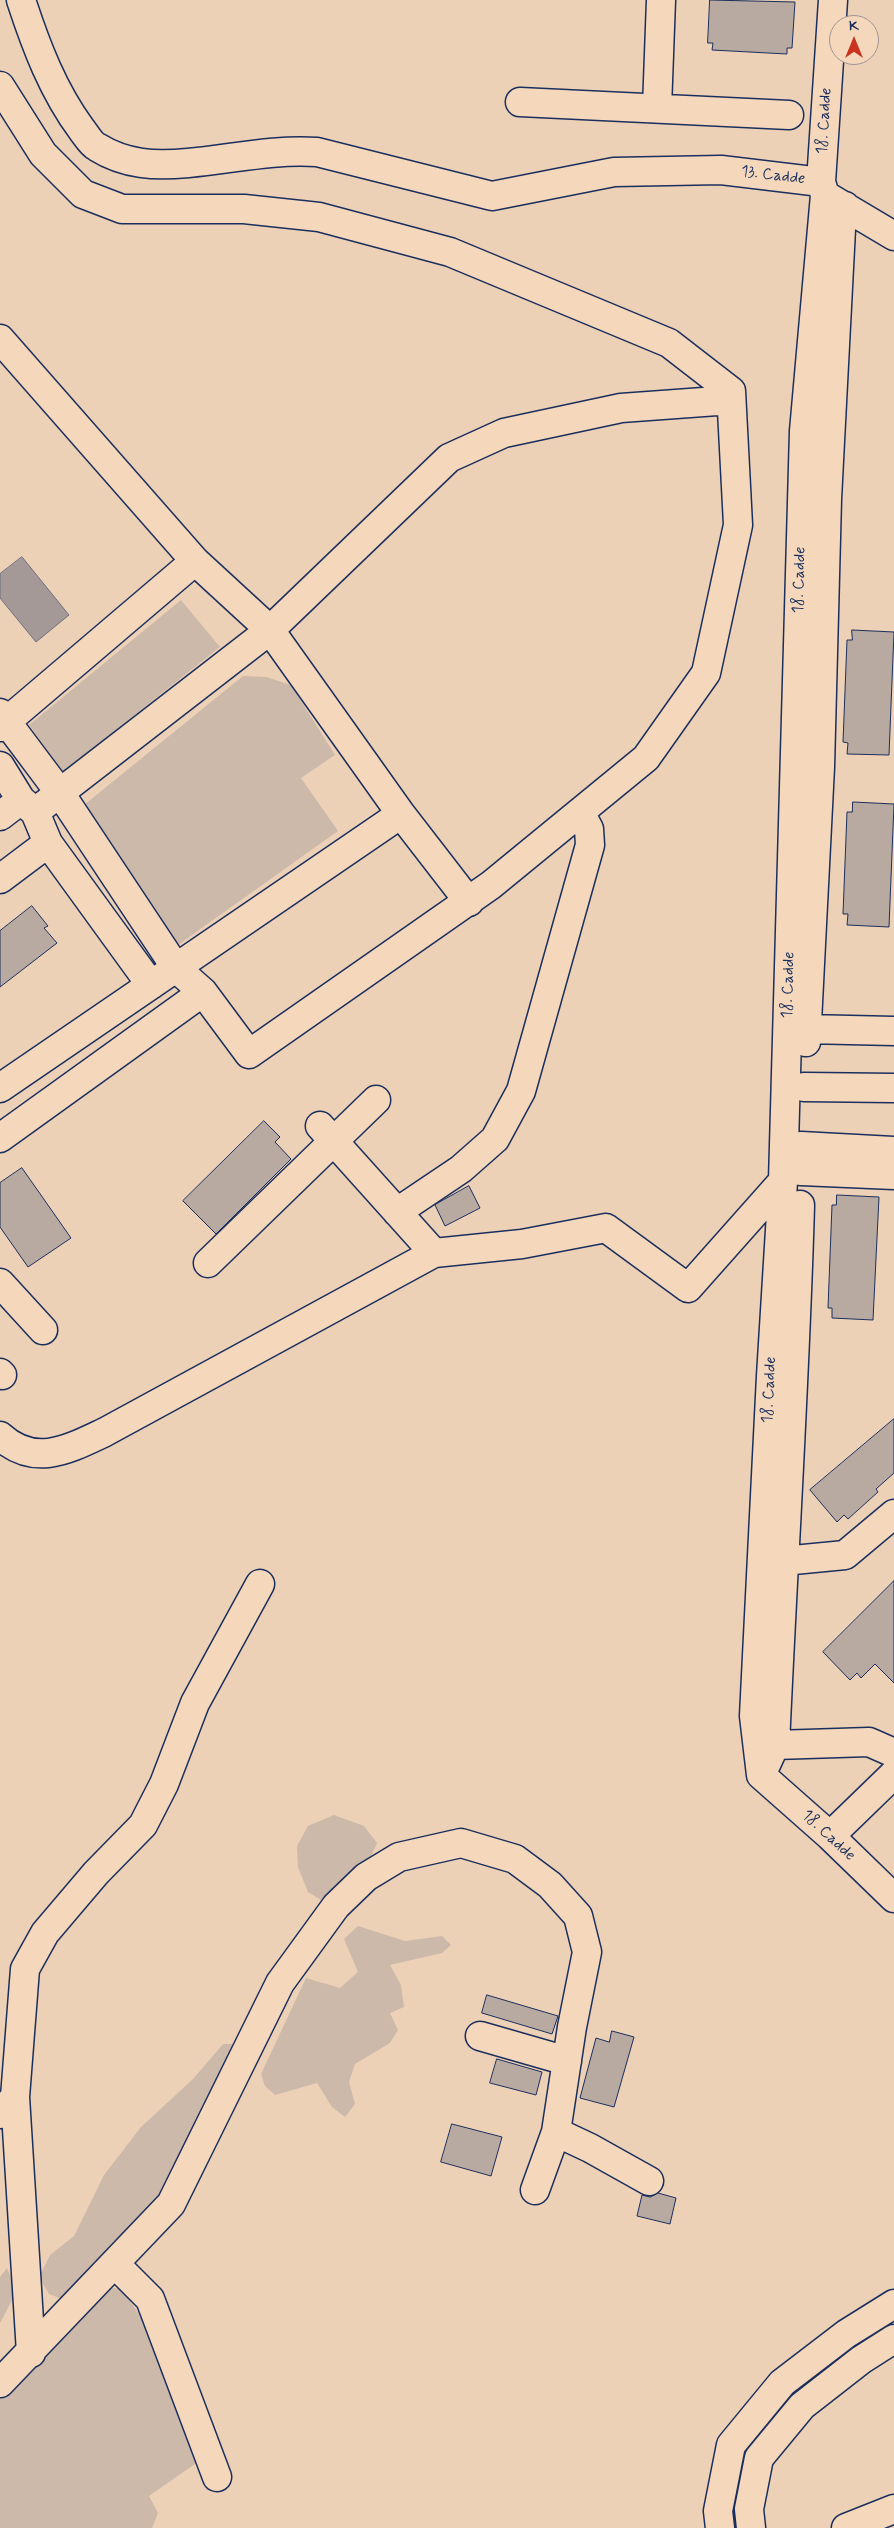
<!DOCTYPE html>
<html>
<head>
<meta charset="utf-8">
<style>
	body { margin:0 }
	#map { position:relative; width:894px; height:2528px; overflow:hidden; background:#ecd1b7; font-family:Mynerve,sans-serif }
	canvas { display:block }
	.north { position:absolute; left:829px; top:15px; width:50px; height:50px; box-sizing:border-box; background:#f5d8bb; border:1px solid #9e9496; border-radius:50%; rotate:0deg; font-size:14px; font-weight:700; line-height:20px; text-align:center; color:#1b2f5e }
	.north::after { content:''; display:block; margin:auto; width:18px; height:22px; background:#c8321e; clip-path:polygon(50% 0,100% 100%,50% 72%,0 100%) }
</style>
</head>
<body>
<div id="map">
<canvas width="894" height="2528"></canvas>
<div class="north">K</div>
</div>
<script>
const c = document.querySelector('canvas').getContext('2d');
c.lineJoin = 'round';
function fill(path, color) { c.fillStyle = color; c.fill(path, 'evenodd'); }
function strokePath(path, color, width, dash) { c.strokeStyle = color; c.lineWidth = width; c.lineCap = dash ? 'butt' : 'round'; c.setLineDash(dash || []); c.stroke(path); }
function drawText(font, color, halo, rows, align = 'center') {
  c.font = font + ' Mynerve,sans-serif'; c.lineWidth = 5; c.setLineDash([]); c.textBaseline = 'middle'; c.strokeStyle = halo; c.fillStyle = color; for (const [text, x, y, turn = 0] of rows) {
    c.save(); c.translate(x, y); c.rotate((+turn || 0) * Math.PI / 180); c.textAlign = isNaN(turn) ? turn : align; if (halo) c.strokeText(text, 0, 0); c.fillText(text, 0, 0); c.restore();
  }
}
fill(new Path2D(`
	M181,600L220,647L63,772L29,725Z
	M243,676L266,677L291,685L335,755L301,778L338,831L178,945L84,805Z
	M334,1815L364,1826L377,1843L368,1863L321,1900L308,1892L298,1867L297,1846L308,1826Z
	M358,1926L405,1941L442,1936L451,1945L442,1953L390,1965L401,1985L404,2007L390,2013L398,2030L390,2043L355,2064L349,2082L355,2104L345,2117L332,2107L317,2083L275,2095L265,2086L261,2074L306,1978L340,1988L358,1972L344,1939Z
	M223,2044H238L164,2189L103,2258L62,2299L49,2294L39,2277L50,2255L74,2236L104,2175L141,2127L193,2079Z
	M7,2268L17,2291L0,2323V2277Z
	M104,2287L122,2289L143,2320L202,2459L149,2496L158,2513L152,2528H0V2393Z`), '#cdb9aa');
const water = new Path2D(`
	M22,557L69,615L36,642L0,598V574Z`);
fill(water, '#a59998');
strokePath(water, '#6e6f81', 1);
const building = new Path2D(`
	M710,0L795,2L792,48H787V54L712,50L713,43H708Z
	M852,630L894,632L889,755L847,754L848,743L843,742L847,640H852Z
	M853,802L894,804L889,927L847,925L848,914H843L847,812H852Z
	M32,906L48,926L44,928L57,943L0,987V931Z
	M264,1121L280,1137L275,1142L291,1159L216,1234L183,1201Z
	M22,1168L71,1238L28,1267L0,1227V1183Z
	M469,1186L480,1208L445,1226L435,1205Z
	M837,1195L879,1197L873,1320L832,1318V1308H828L832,1205H836Z
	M894,1419V1473L876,1489L878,1492L848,1519L844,1515L837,1522L810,1490Z
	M894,1581V1683L875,1664L861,1678L857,1673L850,1680L823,1652Z
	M487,1995L558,2016L552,2034L482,2013Z
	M612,2031L634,2037L614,2107L580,2098L596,2038L609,2042Z
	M497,2059L542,2072L536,2095L490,2083Z
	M452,2124L502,2137L491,2176L441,2162Z
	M658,2193L676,2198L670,2224L637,2216L642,2195L650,2197Z`);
fill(building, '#b8a9a1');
strokePath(building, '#1b2f5e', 1);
const minor = new Path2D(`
	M21,0C36,46 53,91 82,130C86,135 91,144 97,147C126,165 155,166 188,163C232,159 273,149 317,152L492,196L614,172L721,170L821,182L825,195L894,236
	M0,86L43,154L83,194L122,209H244L319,217L450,252L669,343L731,391L738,525L706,673L646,758L491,885L249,1054L203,992L176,968L60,793L0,713
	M520,102L789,115
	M657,108L661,0
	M821,182L833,0
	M825,195L804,431L783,1181L771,1376L754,1716L761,1775L830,1836L894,1898
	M0,339L195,561L270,630L401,814L469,902
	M0,727L195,561
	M0,766L21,800L35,812L48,843L151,985
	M35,812L270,630L449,458L504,433L621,408L731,400
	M0,816L21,800
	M0,879L48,843
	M806,1029L894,1031
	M806,1042L820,767L827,499L841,229L845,206
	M804,1087L894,1088
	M0,1088L401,814
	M320,1126L434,1253
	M0,1138L203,992
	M801,1146L894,1151
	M801,1171L894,1175
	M397,1212L461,1169L495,1139L521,1091L590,845L589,829L580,812
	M208,1263L376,1100
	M0,1283L43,1330
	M0,1373L2,1375
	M0,1436C35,1468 69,1449 105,1432L434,1253L522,1244L606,1228L688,1288L783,1181
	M783,1561L845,1555L894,1514
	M775,1745L869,1742L894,1753
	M764,1769L775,1745C783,1565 795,1385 800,1205
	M830,1836L894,1774
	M480,2036L567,2061
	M15,2097L31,2353
	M0,2114L15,2097L25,1969L45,1933L96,1873L143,1825L164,1784L195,1703L260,1584
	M556,2132L590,2148L649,2181
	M115,2264L150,2299L217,2477
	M0,2383L171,2204L280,1983L336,1906L366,1877L399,1857L461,1843L515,1859L550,1885L578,1916L587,1952L572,2027L556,2132L535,2190
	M720,2528L718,2511L731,2445L782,2383L846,2334L894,2304
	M751,2528L749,2509L759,2458L802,2406L861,2360L894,2339
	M846,2528L894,2509`);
strokePath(minor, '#1b2f5e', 31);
strokePath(minor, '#f5d8bb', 28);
drawText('16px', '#1b2f5e', '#f5d8bb', [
	["18. Cadde",825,121,-86],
	["13. Cadde",773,176,7],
	["18. Cadde",800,580,-88],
	["18. Cadde",789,985,-88],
	["18. Cadde",770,1390,-87],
	["18. Cadde",828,1836,43]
]);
</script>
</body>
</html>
